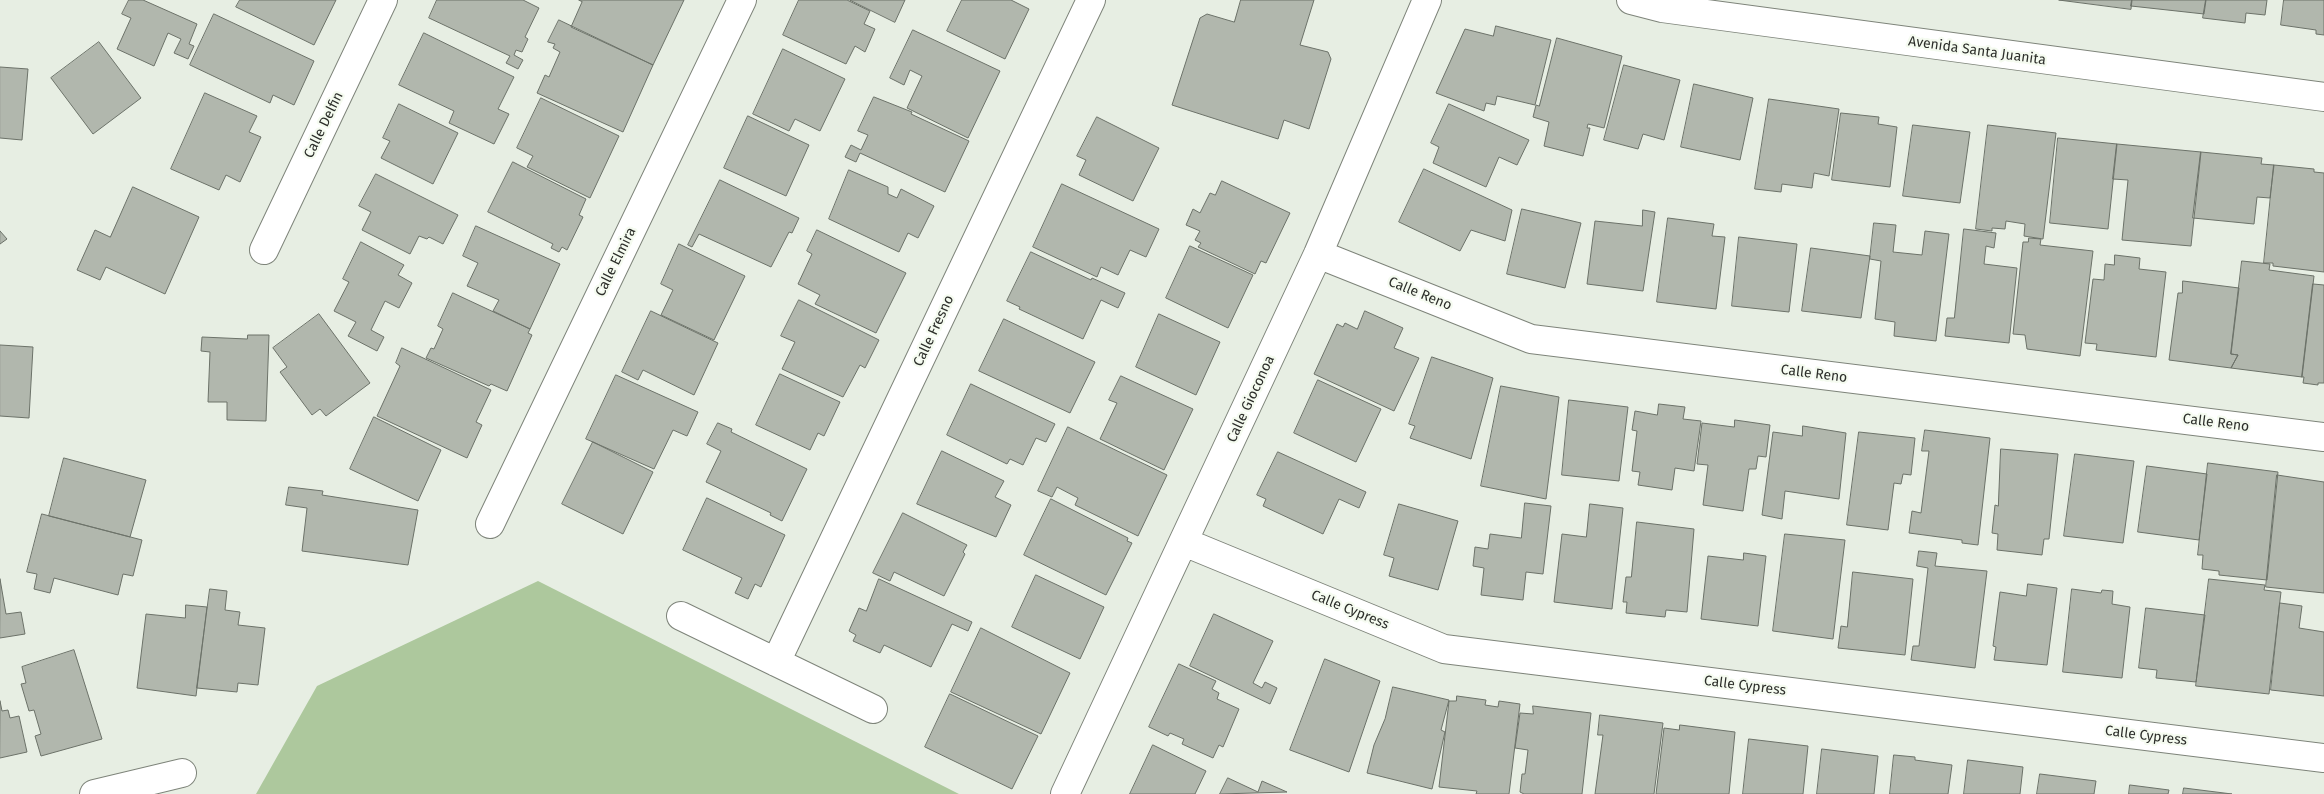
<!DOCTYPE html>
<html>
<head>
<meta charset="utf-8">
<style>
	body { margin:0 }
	canvas { display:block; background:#e7eee3 }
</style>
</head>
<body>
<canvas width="2324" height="794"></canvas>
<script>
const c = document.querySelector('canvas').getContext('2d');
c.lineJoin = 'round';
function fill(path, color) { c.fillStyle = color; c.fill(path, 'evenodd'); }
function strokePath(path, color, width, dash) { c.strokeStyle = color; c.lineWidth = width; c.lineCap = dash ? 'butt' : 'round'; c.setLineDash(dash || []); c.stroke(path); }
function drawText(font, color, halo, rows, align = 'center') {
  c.font = font + ' "Fira Sans",sans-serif'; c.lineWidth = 4.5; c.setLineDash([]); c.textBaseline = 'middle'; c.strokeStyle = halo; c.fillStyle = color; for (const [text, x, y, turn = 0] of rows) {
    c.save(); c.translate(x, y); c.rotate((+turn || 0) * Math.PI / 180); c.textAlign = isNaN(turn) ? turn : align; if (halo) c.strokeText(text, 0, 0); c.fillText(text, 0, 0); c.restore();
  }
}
fill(new Path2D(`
	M538,581L959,794H256L317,686Z`), '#adc89d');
const building = new Path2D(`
	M129,0H143L197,24L189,44L194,46L188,59L174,53L181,39L168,33L154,66L117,49L131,18L122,14Z
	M240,0H336L314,45L236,7Z
	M437,0H523L539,8L525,37L528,39L522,52L516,50L514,55L523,60L518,69L506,63L510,56L429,18Z
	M579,0H684L653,65L571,27L582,2Z
	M799,0H847L870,11L864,24L875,29L865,52L855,46L846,64L783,35Z
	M850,0H905L895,22Z
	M962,0H1011L1029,9L1005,59L947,31Z
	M1241,0H1314L1300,45L1328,52L1331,59L1309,129L1284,120L1278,139L1172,105L1200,18L1207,14L1234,22Z
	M2059,0H2132L2131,9Z
	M2132,0H2206L2204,14L2131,6Z
	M2206,0H2267L2265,15L2246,13L2245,23L2203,18Z
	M2284,0H2324V35L2316,34V30L2281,25Z
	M214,14L314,61L294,105L273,95L270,103L190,65Z
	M559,20L653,65L623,132L537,93L545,75L549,77L560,52L553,48L555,44L548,42Z
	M1496,26L1551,40L1535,105L1497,96L1495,105L1486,103L1484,111L1436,93L1465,29L1493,36Z
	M913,30L1000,71L968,138L907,108L922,76L910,70L904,85L890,78Z
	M424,33L514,77L498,109L509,114L494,144L449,123L454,111L399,85Z
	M1557,38L1622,56L1604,128L1588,124L1587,128H1590L1583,156L1544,146L1549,122L1533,117L1536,105L1539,106Z
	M99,42L141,98L93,134L51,78Z
	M783,49L845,79L820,131L795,119L789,131L753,114Z
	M1624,65L1680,80L1664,140L1643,134L1638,149L1604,140Z
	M0,67L28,69L22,140L0,138Z
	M1694,84L1753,98L1740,160L1681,147Z
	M205,93L257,116L249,132L261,137L240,182L226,175L219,190L171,169Z
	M874,97L912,112L911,114L969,141L945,192L860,153L856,162L845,157L851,145L861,150L868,135L858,131Z
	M541,98L619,136L590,198L527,167L533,156L517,148Z
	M1769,99L1839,109L1829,176L1814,173L1812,188L1782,184L1781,192L1755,189Z
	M399,104L458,133L433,184L381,158L390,141L383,138Z
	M1449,104L1529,140L1517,165L1499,157L1486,187L1433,163L1439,147L1431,143Z
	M1841,113L1879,117L1878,124L1897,127L1890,187L1832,180Z
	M748,116L809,145L786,196L724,168Z
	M1097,117L1159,148L1133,201L1079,175L1086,160L1077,156Z
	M1913,125L1970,132L1960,203L1903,196Z
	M1988,125L2056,133L2043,239L2024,236L2025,224L2006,221L2005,229L1992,228V231L1976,229Z
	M2058,138L2117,144L2108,229L2050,223Z
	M2117,144L2201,152L2191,246L2122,240L2128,180L2113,179Z
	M2201,152L2262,158L2261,164L2274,165L2270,198L2257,197L2254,224L2193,218Z
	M513,162L586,199L579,215L583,217L567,250L562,247L559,252L551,248L553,244L488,212Z
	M2274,165L2314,169V172L2324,173V272L2273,266V263H2264Z
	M1424,169L1512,210L1505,241L1471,230L1460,251L1399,222Z
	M849,170L888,187V194L897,198L901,189L934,206L918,238L908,233L899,252L829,219Z
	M376,174L458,215L443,244L429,237L427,239L419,236L410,254L362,230L371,212L359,206Z
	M720,180L799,218L792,233L789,232L771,267L699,234L692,247L688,245Z
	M1222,181L1290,213L1266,263L1261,261L1255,274L1198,247L1201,243L1195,240L1200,231L1186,225L1193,209L1200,213L1210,193L1215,195Z
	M1062,184L1159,229L1146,257L1130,250L1118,275L1101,267L1097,277L1033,247Z
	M133,187L199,217L165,294L106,267L100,280L77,270L95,230L110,237Z
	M1522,209L1581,223L1565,288L1507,274Z
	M1643,210L1655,212L1643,291L1587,284L1595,221L1642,226Z
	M1668,218L1714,224L1712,236L1725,237L1716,309L1657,302Z
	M1874,223L1896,225L1893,252L1922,255L1925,231L1949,234L1936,341L1894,336L1895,322L1875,319L1881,261L1870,259Z
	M476,226L560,264L530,329L493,311L499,300L467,286L478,263L463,256Z
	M1964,229L1996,233L1994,248L1986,246L1984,264L2017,268L2009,343L1945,336L1947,318H1954Z
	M817,230L906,273L876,333L815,304L820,295L798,284L812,254L807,251Z
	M0,231L7,239L0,244Z
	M1739,237L1797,244L1789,312L1732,306Z
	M2029,238L2041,239L2040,245L2093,251L2080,356L2027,349L2025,335L2013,334L2023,242H2028Z
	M361,242L404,265L398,275L412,283L399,308L385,301L371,330L384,337L377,351L348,336L356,322L334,311L349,282L343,279Z
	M679,244L745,276L714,340L661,315L673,290L661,284Z
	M1190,246L1253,275L1228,328L1166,298Z
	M1811,248L1870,256L1861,318L1802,311Z
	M1031,252L1091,280L1092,278L1125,293L1118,308L1101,300L1083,339L1019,309L1020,307L1007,301Z
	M2115,255L2140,258L2139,269L2166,272L2156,357L2096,350L2097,344L2085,343L2093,279L2104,280L2105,264L2114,265Z
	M2242,261L2270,264L2269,270L2314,276L2302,377L2231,368L2238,355L2231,354Z
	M2183,281L2239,288L2231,354L2238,355L2231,368L2169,360L2178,293H2182Z
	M2313,284L2324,285V383H2318V385L2303,383L2304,377H2302Z
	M453,293L530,329L528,333L532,335L507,391L491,384L489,386L426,358L431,348L434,349L443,329L438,326Z
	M799,300L879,340L865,368L860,365L843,397L782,369L795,342L781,336Z
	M651,311L718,343L694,395L643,370L638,380L622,372Z
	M1365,311L1403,328L1394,348L1419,358L1394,411L1314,374L1337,324L1343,327L1345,323L1357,329Z
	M319,314L370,383L326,416L320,409L312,415L280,372L287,367L273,348Z
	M1159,314L1220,342L1196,395L1136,367Z
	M1004,319L1095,362L1070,413L979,371Z
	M248,335H269L266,421L227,420V402H208L210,352L201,351L202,337L247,339Z
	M0,345L33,347L29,418L0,416Z
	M402,348L491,390L476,422L482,425L467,458L377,416L400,366L396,363Z
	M1432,357L1493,378L1471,459L1410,438L1415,426L1409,424Z
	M780,374L840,402L824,436L818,433L810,450L756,425Z
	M616,375L698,412L687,436L673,430L654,469L586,439Z
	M1121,376L1193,409L1164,470L1100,439L1117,403L1109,400Z
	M1318,380L1381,409L1356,462L1294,433Z
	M971,384L1055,424L1046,442L1036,438L1023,465L1010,459L1007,464L947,435Z
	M1501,386L1559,397L1546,499L1481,486Z
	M1569,400L1628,407L1619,481L1562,475Z
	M1659,404L1685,407L1683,419L1701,421L1694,471L1675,468L1672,490L1638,485L1640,472L1632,471L1637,431L1632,430L1635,411L1657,415Z
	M374,417L441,450L418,501L350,469Z
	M1735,420L1770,425L1766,457L1758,456L1756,469H1749L1743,511L1703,505L1708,465L1697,464L1702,423L1734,427Z
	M718,423L732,429L731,432L807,469L782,521L770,515L771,513L706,482L721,451L707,444Z
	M1803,426L1846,433L1839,499L1785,491L1782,519L1762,515L1773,432L1802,436Z
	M1068,427L1167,475L1138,536L1075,505L1078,498L1057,487L1052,497L1038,491Z
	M1925,430L1990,438L1978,545L1962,543V540L1909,533L1912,511L1921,513L1929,451H1922Z
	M1859,432L1915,438L1911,475L1903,474L1901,484L1894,483L1888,530L1847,525Z
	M593,442L653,472L623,534L562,504Z
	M2001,449L2058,454L2049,539H2044L2042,555L1997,550L1998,534L1992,533L1995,505L1998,506Z
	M942,451L1004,481L995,497L1011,505L996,537L917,504Z
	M1278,452L1366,492L1359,508L1339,499L1323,534L1263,506L1266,499L1257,495Z
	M2075,454L2134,461L2123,543L2064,536Z
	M64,458L146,480L130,537L49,516Z
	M2208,463L2278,472L2267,580L2219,575V571L2202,569L2203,555H2198Z
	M2147,466L2207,474L2199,540L2138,532Z
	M2277,475L2324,482V593L2266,587Z
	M289,487L323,491L322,495L418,510L408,565L302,551L307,508L286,505Z
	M707,498L785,535L761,587L755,584L748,599L735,593L742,578L683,550Z
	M1051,499L1128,538L1127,541L1132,543L1106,595L1024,555Z
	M1525,503L1551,506L1543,574L1526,572L1523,600L1481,595L1484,568L1473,566L1475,547L1488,549L1490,534L1521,538Z
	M1399,504L1458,521L1438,590L1389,576L1394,558L1384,555Z
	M1590,504L1623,508L1612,609L1554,602L1562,534L1586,537Z
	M903,513L967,545L963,552L965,554L944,596L894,572L890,581L873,573Z
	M42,514L142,540L133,576L123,574L118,595L54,578L50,593L34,589L37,574L27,572Z
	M1637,522L1694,529L1687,612L1666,610L1665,617L1626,613L1627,602H1623L1626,577H1631Z
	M1785,534L1845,540L1833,639L1773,631Z
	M1919,551L1937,553L1935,566L1987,571L1975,668L1911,660L1913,646H1919L1928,568L1917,566Z
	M1744,553L1766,556L1758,626L1701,619L1708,556L1743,560Z
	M1853,572L1913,579L1905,655L1838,648L1841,626L1847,627Z
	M1036,575L1104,607L1080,659L1012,627Z
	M0,579L6,614L21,612L25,634L0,638Z
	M879,579L972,622L968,631L952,624L931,667L884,645L880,653L853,641L856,635L849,631L859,608L866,611Z
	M2209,579L2265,585L2264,590L2281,592L2269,694L2196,686Z
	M2028,584L2057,588L2047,665L1994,660L1996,647L1993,646L2000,592L2026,596Z
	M210,589L227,591L225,610L240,612L238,625L265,628L258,685L238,683L237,692L197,688Z
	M2072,589L2101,593L2102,590L2113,591L2112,604L2130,607L2122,678L2063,672Z
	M2280,603L2302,606L2299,628L2324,632V696L2271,690Z
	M186,605L207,607L196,696L137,688L146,614L185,618Z
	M2146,608L2205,615L2196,682L2156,678L2157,670L2139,668Z
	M1214,614L1273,641L1253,683L1262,688L1265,682L1277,688L1270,704L1190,666Z
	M981,628L1070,673L1041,734L951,692Z
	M74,650L102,739L41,756L35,736L41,734L34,710L29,711L21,684L26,683L22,667Z
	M1325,659L1380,681L1349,772L1290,750Z
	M1179,664L1216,681L1212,689L1219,693L1217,699L1239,709L1223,747L1219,745L1213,758L1182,744L1184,739L1170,733L1168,736L1149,727Z
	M1393,687L1449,700L1441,730L1445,732L1432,789L1367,773L1374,745L1385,719Z
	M950,694L1038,736L1012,789L925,747Z
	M1457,696L1486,700L1485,705L1498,707L1499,701L1520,704L1509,794H1476L1477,791L1439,787L1449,701H1456Z
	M0,701L2,711L8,710L10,718L19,716L27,752L0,758Z
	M1533,706L1591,713L1582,794H1524L1520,792L1522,774H1525L1528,750L1515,748L1520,713L1533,714Z
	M1600,715L1663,723L1654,794H1595L1603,735H1598Z
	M1680,725L1735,732L1729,794H1656L1664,728L1679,730Z
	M1749,739L1808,746L1803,794H1743Z
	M1153,745L1206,771L1195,794H1130Z
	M1822,749L1878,756L1874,794H1817Z
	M1894,755L1915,757V760L1952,765L1948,794H1890Z
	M1968,760L2023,767L2020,794H1964Z
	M2040,774L2096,781L2094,794H2037Z
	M1228,778L1258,792L1262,781L1287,792L1220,794Z
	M2130,785L2169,790L2168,794H2129Z
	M2184,788L2232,794H2183Z`);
fill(building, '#b1b7ad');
strokePath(building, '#6c7269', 1);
const minor = new Path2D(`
	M1631,0L1662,8L2324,97
	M264,250L383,0
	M1318,254L1531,339L2324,437
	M490,524L742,0
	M1184,542L1444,649L2324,758
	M681,616L873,709
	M776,662L1091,0
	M94,794L182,773
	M1065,794L1318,254L1427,0`);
strokePath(minor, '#7e847a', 30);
strokePath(minor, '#fff', 28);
drawText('14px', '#2c2e2a', '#f5fbf0', [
	["Avenida Santa Juanita",1977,51,8],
	["Calle Delfin",324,125,-64],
	["Calle Elmira",616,262,-64],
	["Calle Reno",1420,294,22],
	["Calle Fresno",934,331,-65],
	["Calle Reno",1814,374,7],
	["Calle Gioconoa",1251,399,-65],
	["Calle Reno",2216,423,7],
	["Calle Cypress",1350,610,22],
	["Calle Cypress",1745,686,7],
	["Calle Cypress",2146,736,7]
]);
</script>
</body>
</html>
